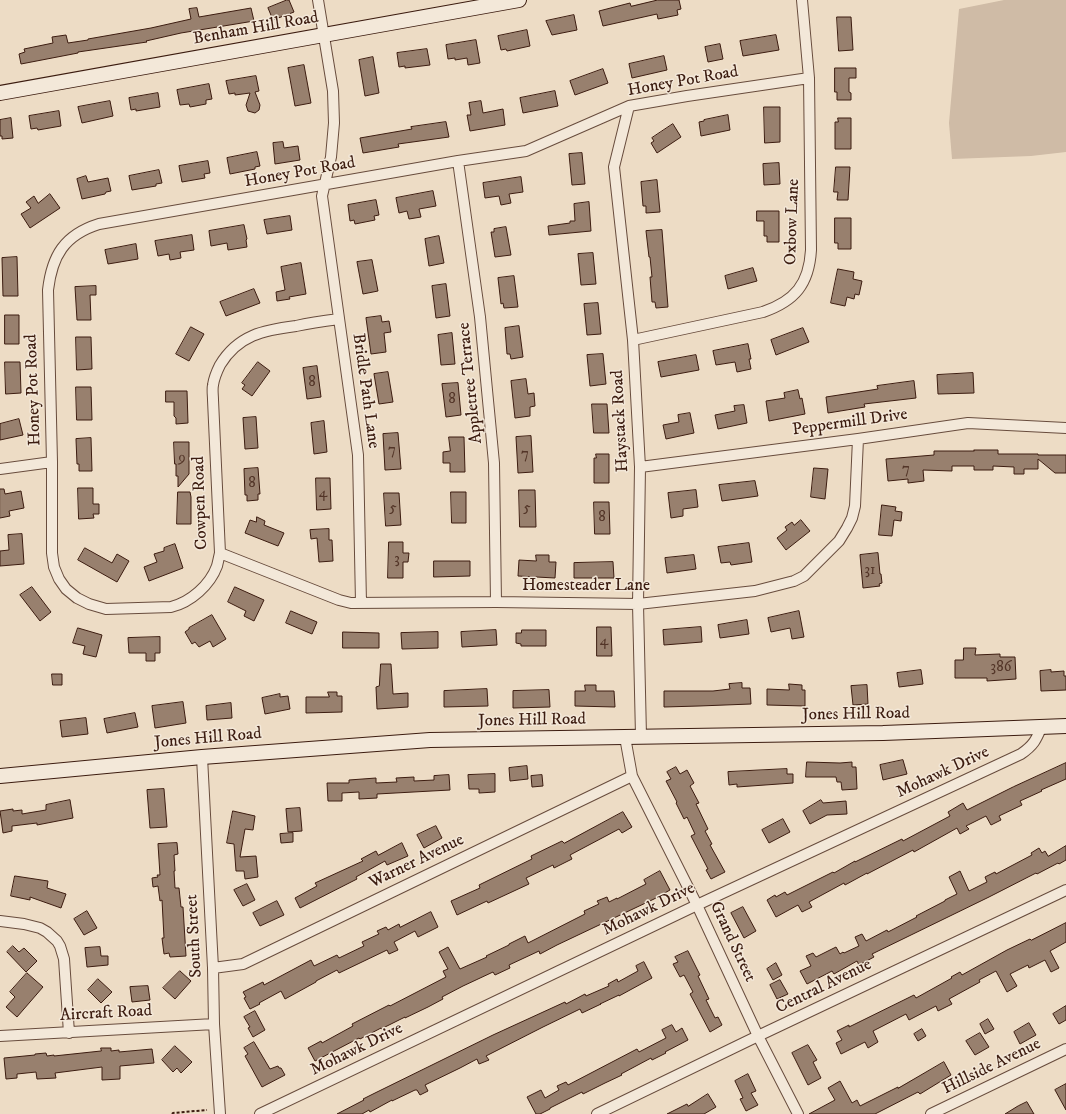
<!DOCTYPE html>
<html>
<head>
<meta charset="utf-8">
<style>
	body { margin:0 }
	canvas { display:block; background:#eddcc5 }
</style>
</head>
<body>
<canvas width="1066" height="1114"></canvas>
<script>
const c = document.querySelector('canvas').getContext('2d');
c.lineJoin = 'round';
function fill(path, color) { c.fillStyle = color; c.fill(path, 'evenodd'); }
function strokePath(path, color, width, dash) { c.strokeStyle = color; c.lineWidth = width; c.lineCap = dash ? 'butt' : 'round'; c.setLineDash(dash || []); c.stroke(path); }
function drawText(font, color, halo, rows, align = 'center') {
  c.font = font + ' "IM FELL DW Pica",serif'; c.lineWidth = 3; c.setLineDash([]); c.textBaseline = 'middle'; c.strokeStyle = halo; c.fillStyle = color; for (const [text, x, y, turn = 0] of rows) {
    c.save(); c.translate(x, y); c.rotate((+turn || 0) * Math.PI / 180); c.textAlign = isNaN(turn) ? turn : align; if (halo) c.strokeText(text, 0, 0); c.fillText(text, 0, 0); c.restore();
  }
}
fill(new Path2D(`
	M1004,0H1066V152L1031,156L952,159L949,123L959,9Z`), '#cfbba6');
const building = new Path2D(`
	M287,0H289L294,12L273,20L268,8Z
	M658,0H679L681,9L677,10L678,15L658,19L657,14L603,26L599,11L630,3L631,6Z
	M197,8L199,17L251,8L254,21L181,33L146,41L147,42L78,52V53L21,64L19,54L25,52L24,49L53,43L52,37L66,35L68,43L88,40V39L151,28L191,19L189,9Z
	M574,15L577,30L552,35L546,21Z
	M837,17H851L853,50L839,51Z
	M527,30L530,46L507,51L506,49L501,50L498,36Z
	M776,35L779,50L743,56L740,41Z
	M476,40L480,63L468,65L467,58L455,60V58L448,59L446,45Z
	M720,44L723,59L708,62L705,47Z
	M427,49L430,65L405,68V66L399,67L397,53Z
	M664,56L667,70L632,78L629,64Z
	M373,57L379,93L365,96L359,60Z
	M304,65L311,103L295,106L288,68Z
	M835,68H856V78H849V92L851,93V100H837V92H835Z
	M603,69L608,83L575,95L570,81Z
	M256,76L259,91L255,92L260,105L259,110L255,113L248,111L246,105L250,93L235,95V93L229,94L226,81Z
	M209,84L212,99L206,100V104L190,107L189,104L180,105L177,90Z
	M555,91L558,106L523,113L520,98Z
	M158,93L160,107L136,111V109L131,110L129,98Z
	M110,101L113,116L82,123L78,107Z
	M481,101L483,113L503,109L505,125L470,131L467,115H471L469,103Z
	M764,107H780V142L765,143Z
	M59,111L61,126L38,130L37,128L31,129L29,116Z
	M728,115L730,130L701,136L699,122L704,121V120Z
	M11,118L13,138L2,139V136H0V120Z
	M838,118H851V149H835V122H838Z
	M446,122L449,137L398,144L399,147L363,153L360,138L412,129L411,127Z
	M673,124L681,137L657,153L651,143L654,141L652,138Z
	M283,142L284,148L298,146L300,160L275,164L273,143Z
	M257,152L260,166L255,167V169L230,174L227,158Z
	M582,153L585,184L572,185L569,154Z
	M208,161L210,173L204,174L205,178L182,182L179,166Z
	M779,163L780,184L764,185L763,164Z
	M836,167H850L848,200H837L838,192H834Z
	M159,170L162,183L156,184V186L132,190L129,176Z
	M86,176L88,182L108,178L111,191L106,192L105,194L82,199L77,179Z
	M521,177L523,192L509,194L511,203L501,205L499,196L485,198L483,183Z
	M657,180L660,212L646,213V206H643L641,182Z
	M433,191L436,206L419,209L421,217L409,219L407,211L399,213L396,198Z
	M50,194L60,208L30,228L21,214L31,208L26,202L34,196L38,203Z
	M376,200L379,215L374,216L375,220L355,224L354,220L350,221L348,205Z
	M589,202L591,231L549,235L548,226L570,223V221H575L574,204Z
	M757,211H779V242H767V236H764V221H757Z
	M290,216L292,230L267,234L264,220Z
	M835,218H851V249H838V243H835Z
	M244,225L247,239L246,240L247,247L228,250L227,243L211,246L209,231Z
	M506,227L511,255L495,257L491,232H494V229Z
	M662,230L668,307L656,308L655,302H652L650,277H652L650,257H649L646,231Z
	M192,235L194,250L180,252L181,258L170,260L169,254L158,256L155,241Z
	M439,236L444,263L429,266L425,239Z
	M136,244L138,259L108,264L105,250Z
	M593,253L596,284L581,285L578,254Z
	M17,257L18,296H3L2,258Z
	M372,260L378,291L363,294L357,262Z
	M301,263L306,294L289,297L290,299L277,301L276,292L285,290L281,267Z
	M753,268L757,281L728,289L725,276Z
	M838,269L854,272L853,279L862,281L859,295L855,294L854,299L847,297L845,306L831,303Z
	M514,276L518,307L504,308L503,303L501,304L498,278Z
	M446,284L450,316L436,318L432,286Z
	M96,286V295H90L91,320H77L75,287Z
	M254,289L260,303L226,316L220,302Z
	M598,303L601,334L587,335L584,304Z
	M5,315H19V344H5Z
	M381,316L382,322L389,321L391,332L384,333L386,352L371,354L366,318Z
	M519,326L523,357L511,359L510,354H507L505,328Z
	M191,327L204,334L189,361L176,354Z
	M803,328L809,342L776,355L771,340Z
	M452,333L455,364L441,365L438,335Z
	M76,337H91L92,369L77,370Z
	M748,344L751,359H749L751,369L737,372L735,362L716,365L713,351Z
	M603,354L606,384L590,386L587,355Z
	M696,355L699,370L661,377L658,362Z
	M5,362H20L21,393L6,394Z
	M258,362L270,371L252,396L242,389L245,385L242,383Z
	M317,366L321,397L307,399L303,368Z
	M388,372L393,402L379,404L374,374Z
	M973,373L974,393L938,394L937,375Z
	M526,379L528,394L534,393L535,406L530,407V416L515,418L511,381Z
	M914,381L916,398L864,404L865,407L828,413L826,397L878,389L877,386Z
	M458,383L461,415L446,417L442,384Z
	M76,387H91L92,420H77Z
	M798,390L800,399L802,398L805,414L769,421L766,401L785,398L784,393Z
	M166,391H187L188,423L176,424V418L174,416V402H166Z
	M592,404H607L609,433H594Z
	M744,405L747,423L718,429L715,415L735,411L734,406Z
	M690,413L694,433L666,439L663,425L679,422L678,415Z
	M256,417L258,448L245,449L243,418Z
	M19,419L23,435L0,440V424Z
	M324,421L327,452L314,454L311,423Z
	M398,433L401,469L385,470L383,434Z
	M531,436L533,472L518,473L516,437Z
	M449,437H464L465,472H450V463H443V452L450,451Z
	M91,438L92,471H79V464H77L76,439Z
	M174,442H189V474L178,487V476H176V464H175Z
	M974,450H998V454H1038V455H1066V473H1055L1038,459V469H1024V474H1014V467L993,466V470H974V466H952V471L923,470L924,481L908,483V479L888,481L886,459L934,455V451H974Z
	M596,454H609V483H594V458H596Z
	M258,468L260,494H258V500L247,501V495H245L244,469Z
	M814,468L828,469L825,499L811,497Z
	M316,478H330L331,509L317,510Z
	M755,481L758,496L722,501L719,485Z
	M78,488H93V504H99V514H93L94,518L79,519Z
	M0,489H4L5,494L21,491L24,508L9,511L10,516L0,518Z
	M519,490H535L536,527H520Z
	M696,490L698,507L683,509V516L671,518L668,493Z
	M178,492H190L191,497V524H177Z
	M451,492H466V523H452Z
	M384,493H399L401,525L386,526Z
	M594,502H609L610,534H595Z
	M882,505L896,507L895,511L902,512L901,521L894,520L892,536L879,535Z
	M257,517L265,521L264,525L284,533L278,546L245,533L250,520L256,522Z
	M801,520L810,531L786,550L777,538L787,530L785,527L792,522L794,525Z
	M329,529V540H332L333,561L319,562L317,538L311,539L310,530Z
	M22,534L24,564L0,566V551L9,550L8,535Z
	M389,542H403V553H409L408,562H403V578H388Z
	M749,543L752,562L731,565L730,562L721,563L718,547Z
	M175,544L183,568L149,581L144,567L157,562L154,554L164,551V548Z
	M85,548L112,563L117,554L129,561L117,582L78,560Z
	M878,553L880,574H881L882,583L879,584L880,586L863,588L860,555Z
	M536,555H549V562H556L555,578L518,576L519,560L536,561Z
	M694,555L696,569L667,573L665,558Z
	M434,561H470V576L434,577Z
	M613,562L614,578H574V563Z
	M32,587L51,612L40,621L20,595Z
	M235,587L264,600L254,621L244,616L246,611L228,602Z
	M291,611L317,622L312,634L286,623Z
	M799,611L804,637L792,639L790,628L771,632L768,618Z
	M212,615L226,639L213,647L210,641L199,647L195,642L192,644L185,632L189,629V628Z
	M747,620L749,634L720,638L718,625Z
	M597,627H611L612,656H597Z
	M701,627L702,642L664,645L663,630Z
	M78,628L102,635L96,657L83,654L85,646L73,643Z
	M496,630L497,645L462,647L461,632Z
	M522,630H546V646H521V644L516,643V633H521Z
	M343,632L379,633V648H343Z
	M438,632V648L402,649L401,633Z
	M160,637V653H155V661H146V653H129L128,638Z
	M964,648H976L975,655L1000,654V657H1015L1016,679L987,681V678H955V660H963Z
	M381,664H391L393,694L408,693V707L377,709L376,687L379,686Z
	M921,670L923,684L899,687L897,673Z
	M1051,670V672L1064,671V676H1066V690L1041,691L1040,671Z
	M52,674H62V685H53Z
	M742,683V688H750L751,704L699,706L664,707V691H713L730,689L729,684Z
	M789,684L802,685V690H805V706L767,705V689L789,690Z
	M585,685H596V691H614L615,707L575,706V691H585Z
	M867,685L868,704L853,705L851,686Z
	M487,689L488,706L444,707V691Z
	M549,690L550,707L513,708V691Z
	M328,692H337V696H342V712L306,713V697H329Z
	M280,694V697L288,696L290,709L265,714L262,698Z
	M183,702L186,723L155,728L152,706Z
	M231,703L232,718L207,720L206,706Z
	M135,713L138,727L107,733L104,719Z
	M86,718L88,734L62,737L60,721Z
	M903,760L907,774L883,780L880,765Z
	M807,762L840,763L852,762V767H856L857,789L842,790L841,782H837L836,777H806Z
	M1066,763V779L1041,790L1042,791L1020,801L1022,805L999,816L1001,820L991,825L986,816L966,826L969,829L960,834L957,828L914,852L913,850L867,874V873L845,885L844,883L809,902L812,907L802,912L798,905L776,917L767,900L775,895L776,897L785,892L787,895L833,872L834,873L855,861V862L902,839L903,841L950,816L948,812L963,803L967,810L1013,787Z
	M527,766L528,779L510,781L509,768Z
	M676,767L680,774L687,770L694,783L690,786L699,803L696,804L708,829L705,831L712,844L710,845L725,872L711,879L706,870L708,869L691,836L695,834L687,817L684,819L676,803L677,802L666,781L671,779L667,772Z
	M787,769V774H793V783L737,787V784L729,785L728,772Z
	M495,774V792L479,793V789H469L468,775Z
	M449,775L450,790L377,794V798L359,799V792L342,793V801H328L327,783H349V780L376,778V783L397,782L396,778L414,777V781L434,780V776Z
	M542,775L543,786L532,787L531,776Z
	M164,789L167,827L150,828L147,790Z
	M70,800L73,818L37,825V823L12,826V831L3,833L0,811L13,809V811L22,810V814L46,810V805Z
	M821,800L823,803L846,801L847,814L827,815L810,824L803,811Z
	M300,808L302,831L288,832L286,809Z
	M233,811L255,816L253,830L245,829L240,857L256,856L258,877L245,879L244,871H236L234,844L227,843Z
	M623,812L632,827L622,833L619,829L570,855L572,859L554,868L553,865L526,878L529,884L488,903L487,901L457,915L451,901L480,888L479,885L532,859L531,856L562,841L564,843Z
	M783,819L790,832L769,843L762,830Z
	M436,826L442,838L424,848L417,835Z
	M293,833V842L281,843L280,834Z
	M177,843L178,854L174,855L175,871H174L175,888H179L181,907H183L186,956L170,957L169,953L164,954L162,938H164L162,900L160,901L158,886L153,887L152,878L158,877L157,875H160L158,844Z
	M402,843L408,856L387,865L385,861L356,877L357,879L300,908L295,898L317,886L315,883L363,861L361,859L376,851L378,855Z
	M1066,846V860L1059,864L1058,863L1037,874L1036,873L989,897L872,954L874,957L859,965L857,961L834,974L832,971L807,984L800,971L811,966L806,956L813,953L816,957L836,947L840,954L843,952L844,953L859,946L855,937L862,934L866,941L887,930L888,932L917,917L916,916L945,901V900L957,894L949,877L960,871L969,891L987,882L985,877L995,872L996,874L1032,855L1031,853L1039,848L1042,853L1045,851L1048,856Z
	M660,871L670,890L654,899L557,945L540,954L539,951L509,965L510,968L495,975L493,972L463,986L442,997L443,999L428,1007L405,1018V1017L381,1029V1028L360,1039L359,1038L315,1061L308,1048L321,1041L322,1043L353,1026L352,1024L389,1005L390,1006L446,977L443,971L448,969L439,952L448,947L460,969L487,957L486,956L509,945V944L525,936L528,943L585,914L584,911L599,904L597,901L607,897L609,902L617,898V899L646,884L644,880Z
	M15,876L48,881L47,888L66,894L61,908L30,897V900L11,896Z
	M247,884L255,900L243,906L234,890Z
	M277,901L284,915L260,926L253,913Z
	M743,907L756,931L744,938L731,913Z
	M87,911L97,928L84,935L74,919Z
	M431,912L438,927L418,937L415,931L394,942L398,950L389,954L387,950L339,973L337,970L316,981V982L285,999L281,991L259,1003L260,1004L250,1009L244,998L246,997L243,992L263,982L264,985L311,960L314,966L337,955L339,958L364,946L362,942L379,934L377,931L386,927L388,930L399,924L400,927Z
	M1066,923V942L1050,951L1059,968L1051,972L1045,960L1029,968L1028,965L1010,974L1017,986L1007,992L996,971L979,980L980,982L949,999L952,1004L938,1011L936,1006L909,1020L906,1014L873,1031L878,1042L868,1048L865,1042L841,1054L836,1043L842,1040L837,1031L849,1025V1027L914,995L916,998L952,978L951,977L960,972L962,975L1007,950L1030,939L1031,940Z
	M13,946L19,952L24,948L37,961L26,972L7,952Z
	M100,947L101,956H108V965L87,967L85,948Z
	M688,951L700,975L698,976L709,999L706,1000L715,1018L718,1017L722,1025L710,1032L690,994L693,992L684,975L680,977L673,964L678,962L675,957Z
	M644,962L652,978L619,996V995L600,1004H601L582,1013L580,1009L543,1027L486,1056L489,1060L479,1064L477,1059L460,1068L425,1085L428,1091L420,1095L417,1090H415L392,1101V1100L370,1112L369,1110L362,1114H337L364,1100L363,1099L375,1093L493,1035L565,1002L566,1004L585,994L586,996L609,986L608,984L617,979L618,982L638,971L636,966Z
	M776,963L782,975L773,980L767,969Z
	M180,971L191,981L175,999L163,988Z
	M27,973L43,987L17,1017L6,1007L15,997L10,992Z
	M98,979L112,992L101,1003L88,990Z
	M780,980L788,994L777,999L770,985Z
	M148,986L150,1000L132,1002L130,987Z
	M1066,1006V1020L1059,1024L1053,1014Z
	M255,1011L265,1030L253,1037L248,1028L250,1027L244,1017Z
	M988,1019L994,1029L985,1034L980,1024Z
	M1029,1023L1036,1035L1020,1044L1014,1032Z
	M672,1025L676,1032L682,1028L688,1040L665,1052L666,1053L652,1060L651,1058L621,1074L622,1075L605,1083L583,1094L582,1092L550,1108V1109L540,1114H536L527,1097L541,1090L545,1098L559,1090L557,1086L566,1082L568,1085L637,1049L639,1052L666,1038L662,1030Z
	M922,1029L926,1036L918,1041L914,1034Z
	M980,1033L989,1047L975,1055L966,1041Z
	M254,1042L270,1069L278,1066L279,1068H281L285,1075L262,1087L245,1056L248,1054L244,1048Z
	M808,1045L817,1060L813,1062L821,1078L808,1085L792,1053Z
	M175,1046L192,1062L181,1073L177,1068L173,1072L162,1060Z
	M101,1048H111V1051L119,1050V1052L152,1049L154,1063L120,1066V1079L102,1080V1067L55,1073L56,1078L37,1079L36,1072L17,1074V1078L6,1079L4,1058L35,1055V1054L46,1053L47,1056L54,1055V1056L101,1051Z
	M944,1062L951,1075L920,1094L918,1092L875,1114H809L835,1100L828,1088L840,1081L852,1103L857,1100L860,1106L898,1087V1088Z
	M748,1074L756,1091L751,1093L758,1105L746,1111L740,1099L743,1098L735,1081Z
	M1066,1084V1110L1055,1090Z
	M708,1094L716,1107L704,1114H667L687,1104L688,1106Z
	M1027,1102L1034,1114H1005L1018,1106Z`);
fill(building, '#98806e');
strokePath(building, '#3c1c10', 1);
const street = new Path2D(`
	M318,0L333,91L334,123L331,157L322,196L358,455L361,603
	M629,106L614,167L633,340L640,467L638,604L641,736
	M458,161L480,317L494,463L496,602
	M339,319C324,321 310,323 296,326C264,330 238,335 220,365C217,371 214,378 213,385C212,390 213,395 213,400L220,553C219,557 218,562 217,566C210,585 191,602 171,607L106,609L89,604L77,598L66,589L59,579L54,567L52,553V462L48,290C52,256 64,235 99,224L458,161L526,151L629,106L687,96L809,78
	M633,340L763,312C795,301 809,284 811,250L809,78L802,0
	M640,467L858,439L968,423L1066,428
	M0,469L52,462
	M220,553L339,600L351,603L496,602L638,604L755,591L794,581L804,576L839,541L847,528L852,518L855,506L858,439
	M625,737L632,776L697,905L758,1036L798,1114
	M202,757L213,968L214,1024L220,1114
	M0,921L24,924L40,928L47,932L57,941L60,946L64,959L69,1033
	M213,968L243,964L632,776
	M0,1036L214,1024
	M260,1114L697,905L1021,754C1034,745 1036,740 1042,726
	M597,1114L758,1036L1066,890
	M931,1114L1066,1049`);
const secondary = new Path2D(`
	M0,93L519,0
	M0,776L202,757L430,740L883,733L1066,726`);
strokePath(street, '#684c3d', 12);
strokePath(secondary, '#3c1c10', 16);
strokePath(new Path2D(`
	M172,1114L173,1113L207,1110`), '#3c1c10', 2, [3, 2]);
strokePath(street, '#f3e8d9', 10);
strokePath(secondary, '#f3e8d9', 14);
drawText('15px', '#533528', null, [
	["8",312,383],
	["8",452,400],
	["7",392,451],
	["7",525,455],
	["9",182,459],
	["7",906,470],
	["8",252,484],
	["4",323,494],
	["5",393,509],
	["5",527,509],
	["8",602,518],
	["3",397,560],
	["31",870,571],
	["4",604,642],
	["386",1001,668]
]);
drawText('17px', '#3c1c10', '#f3e8d9', [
	["Benham Hill Road",256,29,-10],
	["Honey Pot Road",683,82,-10],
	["Honey Pot Road",300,173,-10],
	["Oxbow Lane",793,222,-88],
	["Appletree Terrace",471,383,-96],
	["Honey Pot Road",34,390,-92],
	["Bridle Path Lane",365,391,82],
	["Haystack Road",621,421,-93],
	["Peppermill Drive",850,423,-8],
	["Cowpen Road",201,503,-92],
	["Homesteader Lane",586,586],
	["Jones Hill Road",856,715,-1],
	["Jones Hill Road",532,721,-1],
	["Jones Hill Road",208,739,-5],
	["Mohawk Drive",943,773,-25],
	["Warner Avenue",417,862,-26],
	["Mohawk Drive",649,910,-26],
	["South Street",195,936,-93],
	["Grand Street",732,942,65],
	["Central Avenue",824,987,-26],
	["Aircraft Road",106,1014,-3],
	["Mohawk Drive",357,1050,-26],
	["Hillside Avenue",992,1067,-26]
]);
</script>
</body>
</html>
